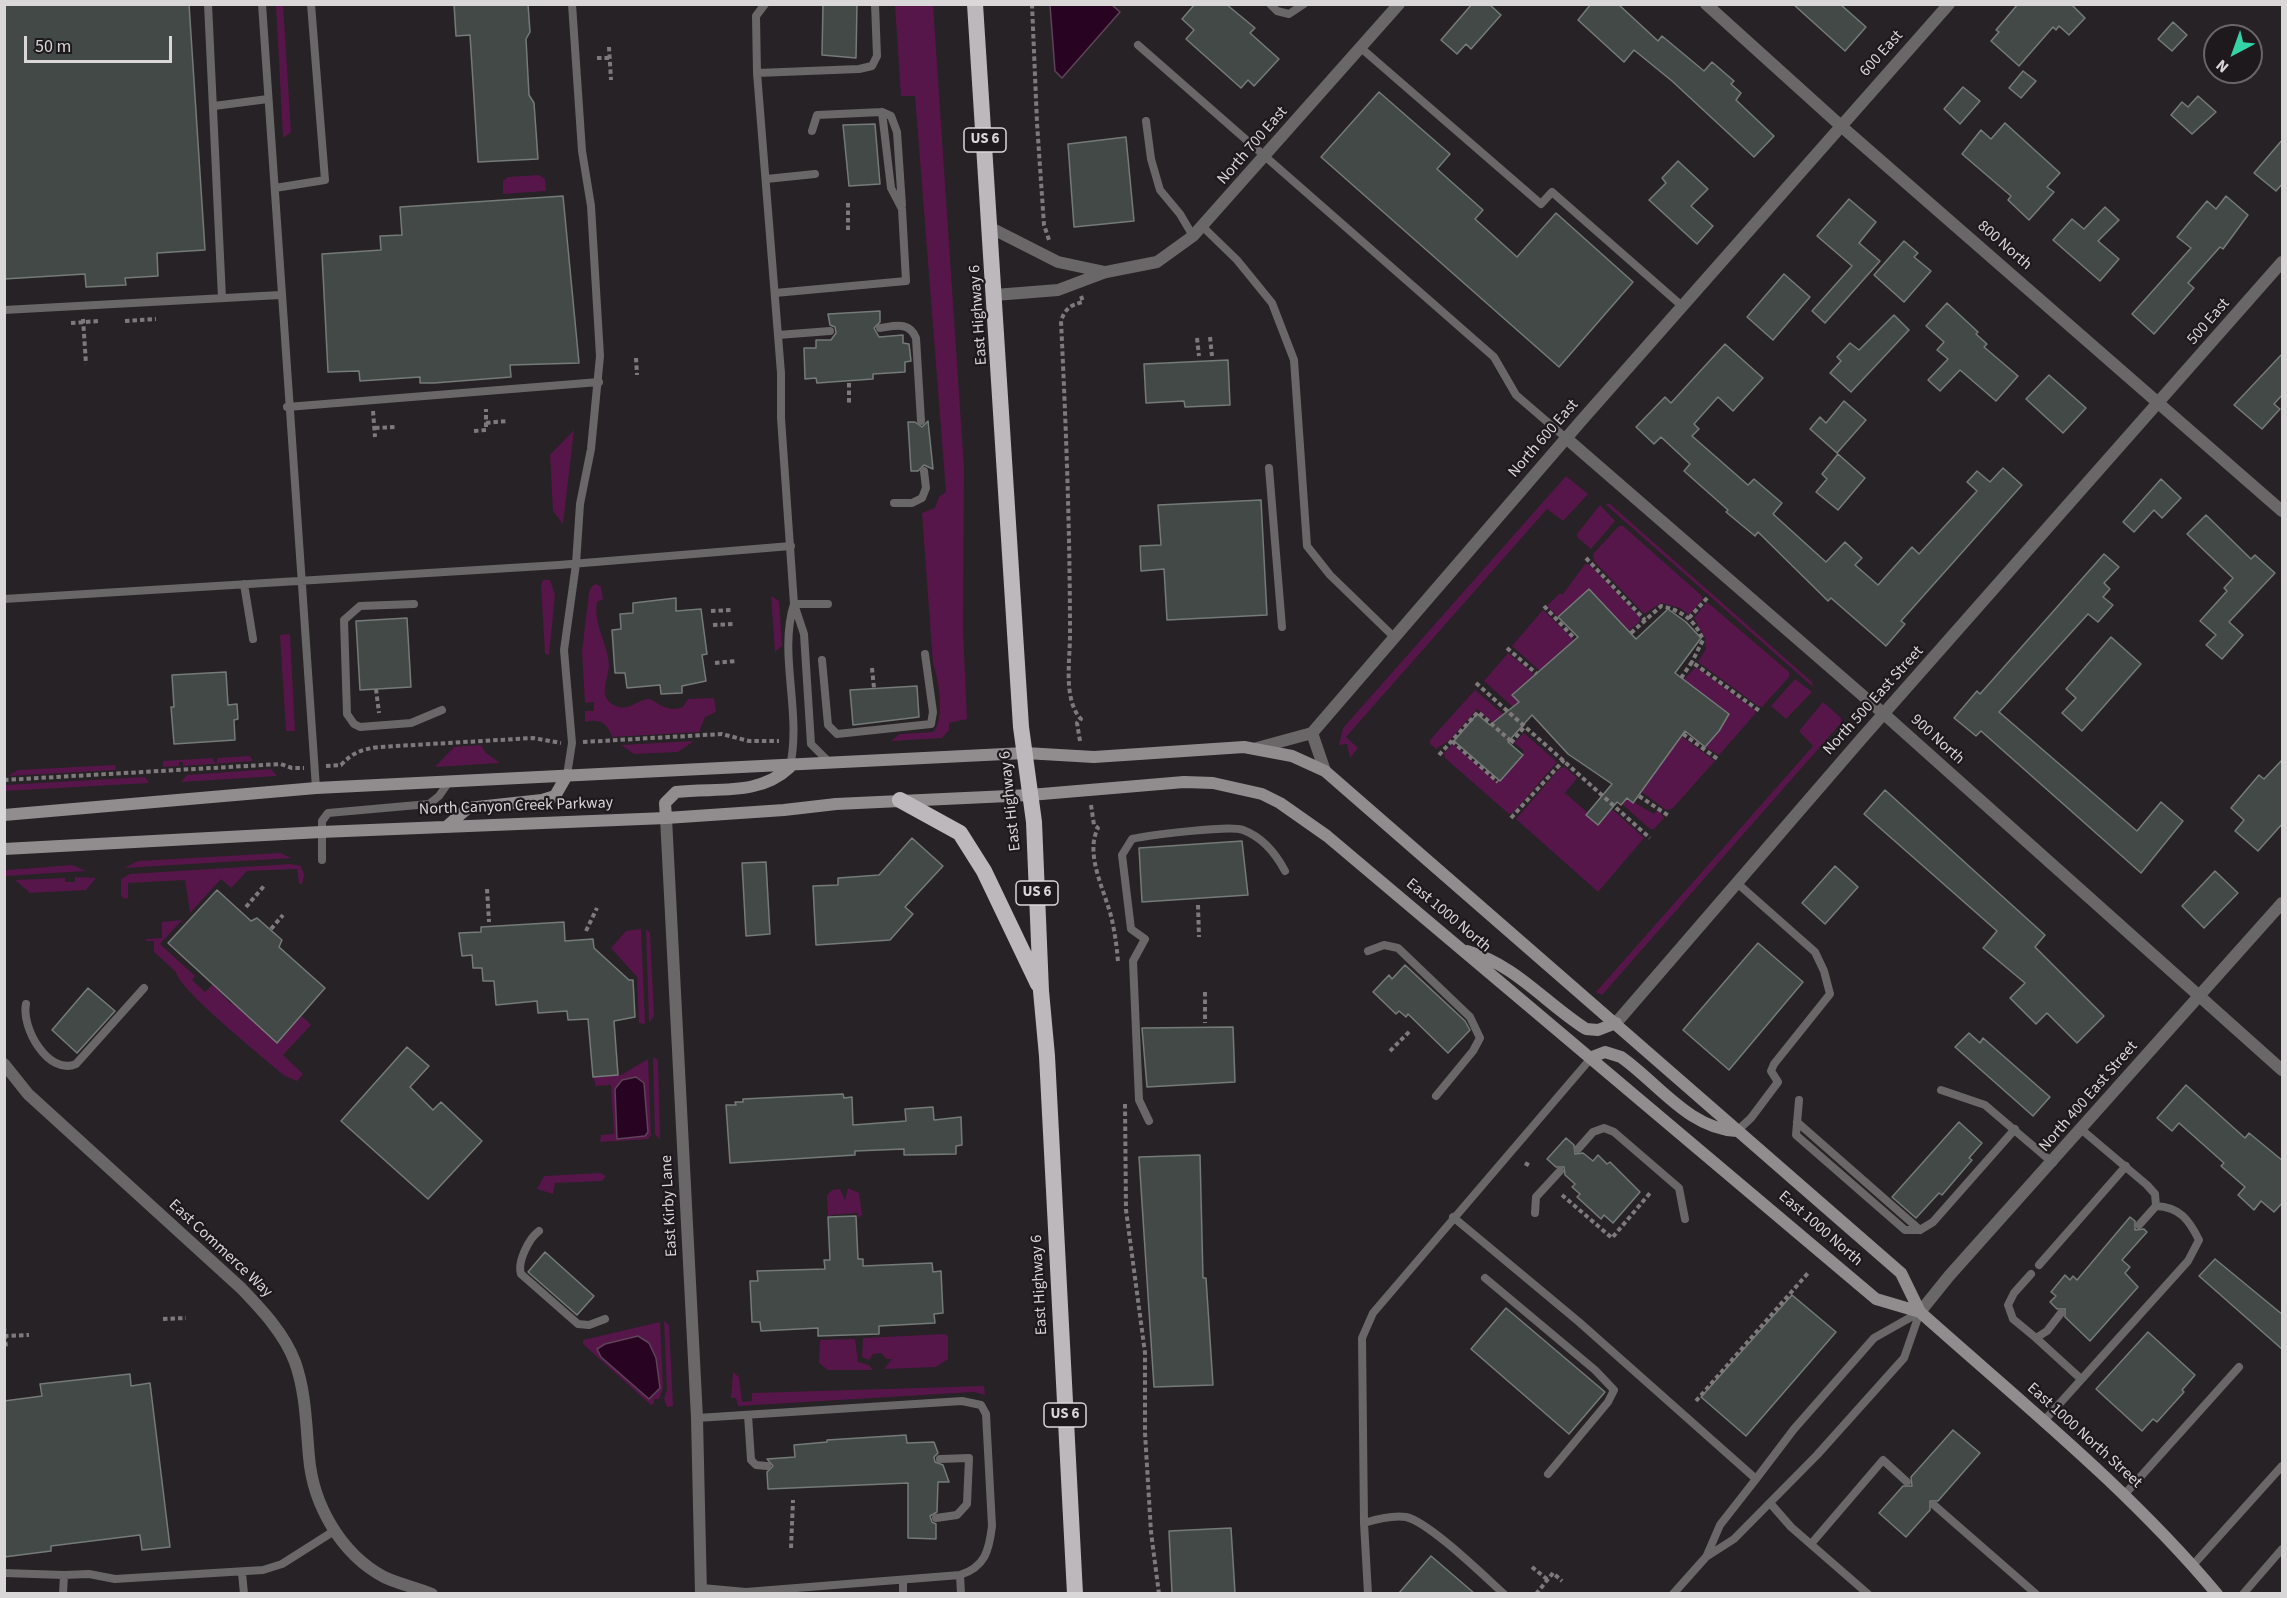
<!DOCTYPE html>
<html>
<head>
<meta charset="utf-8">
<style>
	body { margin:0 }
	#map { position:relative; width:2287px; height:1598px; overflow:hidden; background:#272225; font-family:"Source Sans 3",sans-serif }
	canvas { display:block }
	.frame { position:absolute; inset:0; border:6px solid #dad7d9; pointer-events:none }
	.north { position:absolute; left:2203px; top:24px; width:60px; height:60px; box-sizing:border-box; background:#1d191c; border:2px solid #696568; border-radius:50%; rotate:221deg; font-size:16px; font-weight:700; line-height:24px; text-align:center; color:#dad7d9 }
	.north::after { content:''; display:block; margin:auto; width:21px; height:27px; background:#35d4a7; clip-path:polygon(50% 0,100% 100%,50% 72%,0 100%) }
	.scale { position:absolute; left:24px; top:36px; width:148px; height:27px; box-sizing:border-box; border:3px solid #dad7d9; border-top:0; padding-left:8px; font-size:18px; line-height:21px; white-space:nowrap; color:#dad7d9; -webkit-text-stroke:4px #1d191c; paint-order:stroke }
</style>
</head>
<body>
<div id="map">
<canvas width="2287" height="1598"></canvas>
<div class="frame"></div>
<div class="north">N</div>
<div class="scale">50 m</div>
</div>
<script>
const c = document.querySelector('canvas').getContext('2d');
c.lineJoin = 'round';
function fill(path, color) { c.fillStyle = color; c.fill(path, 'evenodd'); }
function strokePath(path, color, width, dash) { c.strokeStyle = color; c.lineWidth = width; c.lineCap = dash ? 'butt' : 'round'; c.setLineDash(dash || []); c.stroke(path); }
function drawText(font, color, halo, rows, align = 'center') {
  c.font = font + ' "Source Sans 3",sans-serif'; c.lineWidth = 4.5; c.setLineDash([]); c.textBaseline = 'middle'; c.strokeStyle = halo; c.fillStyle = color; for (const [text, x, y, turn = 0] of rows) {
    c.save(); c.translate(x, y); c.rotate((+turn || 0) * Math.PI / 180); c.textAlign = isNaN(turn) ? turn : align; if (halo) c.strokeText(text, 0, 0); c.fillText(text, 0, 0); c.restore();
  }
}
fill(new Path2D(`
	M276,5H283L291,132L283,138Z
	M895,5H933L964,468L963,631L967,719L949,723V730L942,738L891,741L900,734L933,732C945,720 939,679 933,664L922,513L935,508L939,497L946,492L915,96H901Z
	M539,175L545,179L546,191L503,194V181L508,177Z
	M574,430L563,524L553,511L550,455Z
	M1566,476L1588,494L1563,521L1547,509L1346,737L1358,748L1350,758L1347,744L1339,745L1343,728Z
	M1605,504H1610L1812,682L1813,687Z
	M1600,505L1615,521L1591,549L1578,538L1577,534Z
	M1619,526H1623L1701,595L1703,599L1689,615L1680,608L1661,603L1644,614L1594,561L1593,554Z
	M1585,564L1590,565L1640,617V621L1629,631L1589,589L1558,617L1547,606L1559,594H1563Z
	M543,580H550L555,595L549,655L545,654L541,585Z
	M596,584L601,587L603,599L597,602C593,625 608,643 609,665C609,679 596,698 616,706C629,712 638,699 650,699C662,706 669,712 683,707L688,699L714,698L716,712L705,717L699,732L612,737C608,723 599,718 585,722V711H594V702L585,703L582,652L589,592L592,586Z
	M771,596L779,601L782,646L775,652Z
	M1707,602L1789,672V677L1762,707L1758,706L1698,662L1706,649L1705,638L1694,618Z
	M1543,610L1574,640L1540,671L1512,646Z
	M290,634L295,731H286L280,635Z
	M1508,653L1535,675L1512,695L1518,701L1513,707L1484,681Z
	M1696,667L1755,710V714L1719,755L1705,747L1719,731L1729,714L1683,680Z
	M1795,679L1812,692L1786,719L1771,706Z
	M1475,690L1517,726L1510,739L1477,709L1450,740L1436,749L1430,744V740Z
	M1823,702L1841,718V723L1602,995L1596,992L1813,746L1799,731Z
	M1524,733L1557,762L1513,813L1509,814L1445,758L1444,753L1453,744L1498,783L1523,755V750L1514,743Z
	M1681,736L1715,761L1672,809L1666,810L1642,792Z
	M694,741L678,752L634,754L621,745Z
	M481,745L486,753L500,763L435,767L454,747Z
	M250,756L253,761L183,766V762H179V766L163,767V761L213,758L214,762H217L218,758Z
	M115,765L116,770L8,776L18,770Z
	M1565,767L1577,778L1565,793L1588,813L1586,815L1613,810L1644,838L1598,892L1516,819L1560,768Z
	M271,769L277,776L181,782L187,775Z
	M145,777L149,783L5,791V785Z
	M1627,798L1654,814L1658,810L1664,818L1654,829H1650L1622,804Z
	M280,853L292,858L124,868L138,861Z
	M291,864L301,866L304,875L302,885L299,883L297,869L247,871L231,888L221,879L190,913L185,880L128,883V898L124,899L121,895V879L130,874Z
	M72,865L86,871L5,876V871L8,870Z
	M75,877L96,878L86,890L30,893L15,880L65,878V882H75Z
	M182,920L160,944L195,976L192,980L205,992L213,984L231,1004L233,1002L277,1043L302,1016L311,1025L283,1055L303,1074L297,1081L285,1076C266,1060 178,989 176,972L154,952V941H146V939L162,938V922Z
	M641,929L645,1024L639,1023L637,977L611,948L626,931Z
	M646,929L650,933L654,1016L649,1023Z
	M653,1057L658,1060L660,1140L655,1134Z
	M648,1059L651,1135L648,1139L600,1142L601,1135L614,1134L611,1085L596,1086L593,1077L621,1075Z
	M600,1173L606,1176L602,1181L555,1183L553,1194L537,1189L544,1176Z
	M848,1188L859,1193L862,1215L858,1218V1213L831,1215L828,1217L827,1195L832,1190L840,1189L845,1200Z
	M664,1321L669,1325L673,1406L667,1407L664,1399L667,1390Z
	M660,1322L663,1388L659,1399H654V1404L651,1405L583,1344V1340Z
	M945,1334L948,1336V1359L936,1367L884,1369L892,1359H887L881,1353L873,1354L869,1360L862,1357L863,1338Z
	M855,1339L858,1362L869,1365L873,1370H828L819,1363L820,1340Z
	M733,1372L739,1377L742,1402L752,1401V1393L984,1386L985,1395L974,1392L738,1406L736,1398H731Z`), '#561649');
const water = new Path2D(`
	M1050,5H1112L1120,12L1062,78L1055,71Z
	M636,1077L644,1083L648,1132L645,1136L617,1139L615,1089L622,1080Z
	M638,1336L649,1343L656,1358L660,1388L649,1399L601,1357L597,1349L605,1344Z`);
fill(water, '#290422');
strokePath(water, '#5e4359', 1.5);
const building = new Path2D(`
	M4,4H189L205,250L157,253L158,276L125,278L126,285L86,287L85,274L4,279Z
	M454,4H528L530,32L526,39L529,95L534,103L538,159L478,162L470,35L456,36Z
	M823,4H857L856,58L822,55Z
	M1195,4H1226L1255,28L1250,33L1279,59L1254,86L1248,80L1241,88L1186,39L1194,30L1182,19Z
	M1472,4H1489L1501,15L1471,49L1466,44L1457,54L1441,40Z
	M1591,4H1618L1658,41L1662,36L1704,71L1712,62L1734,81L1731,84L1741,93L1736,100L1774,136L1754,157L1672,81L1634,50L1624,62L1578,20Z
	M1793,4H1840L1866,27L1845,51Z
	M2018,4H2071L2085,18L2069,35L2059,26L2056,30L2053,27L2019,66L1991,41L1999,32L1996,30Z
	M2173,22L2187,35L2172,51L2158,39Z
	M2023,71L2036,81L2021,98L2009,88Z
	M1963,87L1980,101L1960,124L1944,109Z
	M1379,92L1450,154L1437,169L1483,210L1475,219L1517,257L1556,213L1633,282L1559,367L1321,157Z
	M2198,96L2216,112L2192,134L2171,115L2182,102L2188,107Z
	M2005,123L2060,173L2047,187L2054,192L2029,220L2008,200L2011,196L1962,154L1981,130L1991,139Z
	M875,124L880,184L849,186L843,125Z
	M1126,137L1134,221L1074,227L1068,144Z
	M2283,139V183L2276,191L2254,173Z
	M1678,161L1708,189L1691,206L1713,226L1697,244L1649,200L1666,183L1662,178Z
	M563,196L579,363L510,365L511,377L434,383H420V377L360,381L359,371L328,372L322,254L381,250L380,236L402,235L400,207Z
	M2226,196L2248,215L2223,249L2220,247L2188,283L2194,288L2154,334L2132,314L2191,248L2177,237L2207,201L2216,209Z
	M1849,199L1876,222L1859,243L1880,261L1825,323L1812,311L1852,266L1817,236Z
	M2105,207L2119,220L2098,241L2119,259L2100,281L2053,240L2072,219L2084,229Z
	M1904,241L1918,253L1914,257L1931,271L1904,302L1874,275Z
	M1784,274L1810,297L1773,340L1747,317Z
	M1947,303L1978,332L1976,334L1987,344L1984,347L2018,376L1996,401L1960,370L1940,391L1928,380L1948,359L1937,350L1944,342L1926,326Z
	M880,311V322L874,328L879,337L903,335V343L909,344L911,361L905,362V372L873,374V379L817,383L816,378L805,379L804,348H816V340H831L836,333L835,327L830,325L828,314Z
	M1894,315L1909,330L1851,392L1830,373L1841,361L1837,357L1850,343L1859,350Z
	M1725,344L1763,378L1733,411L1718,397L1694,424L1699,429L1692,436L1748,485L1754,479L1782,503L1773,514L1826,562L1845,542L1862,558L1855,565L1878,585L1912,547L1919,554L1977,491L1967,482L1977,471L1990,482L2003,468L2022,485L1901,621L1905,624L1886,646L1831,598L1828,601L1758,532L1755,536L1726,512L1728,510L1684,471L1690,464L1661,437L1654,444L1636,427L1665,397L1671,403Z
	M2283,353V394L2274,404L2280,409L2262,429L2234,405Z
	M1228,360L1230,405L1185,407L1184,401L1146,403L1144,364Z
	M2049,375L2086,408L2063,433L2026,399Z
	M1844,401L1866,420L1837,453L1810,429L1820,417L1826,423Z
	M928,421L933,469L924,465L918,471H911L908,422H915L922,427Z
	M1838,454L1865,478L1838,510L1816,492L1827,479L1822,474Z
	M2161,479L2181,498L2162,518L2154,510L2134,532L2123,522Z
	M1261,500L1267,615L1167,620L1164,569L1141,571L1140,546L1161,545L1158,505Z
	M2206,515L2251,559L2255,555L2275,573L2229,622L2243,635L2222,659L2206,645L2216,635L2200,621L2227,591L2224,588L2233,578L2187,534Z
	M2104,554L2119,567L2104,583L2110,589L2103,597L2113,605L2098,622L2088,614L1999,712L2137,831L2161,802L2183,821L2141,873L1981,731L1976,736L1954,718L1977,691L1980,694Z
	M1589,589L1636,639L1668,609L1686,622L1701,638L1675,673L1729,714L1719,731L1705,747L1685,731L1633,803L1627,798L1621,805L1617,802L1598,825L1586,815L1612,784L1568,754L1532,715L1508,742L1523,755L1500,781L1454,741L1477,714L1490,725L1519,702L1512,695L1578,637L1558,617Z
	M676,598V611L701,609L707,654L702,655L706,681L682,686V693L661,694L660,685L627,688L625,673H615L612,630L621,629L620,614L633,613V603Z
	M407,618L411,687L360,690L356,621Z
	M2111,637L2141,664L2082,731L2062,713L2076,698L2066,689Z
	M226,672L228,705L237,704L238,719L234,720L235,740L174,744L171,707H174L172,675Z
	M917,686L919,717L853,725L850,690Z
	M2283,759V823L2258,851L2235,831L2244,820L2231,808L2259,775L2264,779Z
	M1885,790L2045,935L2035,947L2104,1016L2077,1043L2047,1013L2036,1024L2010,998L2025,983L1983,948L1997,931L1864,814Z
	M912,838L943,866L905,907L913,914L905,923L890,940L816,945L813,886L838,885V878L879,875Z
	M1242,841L1248,895L1142,902L1139,848Z
	M766,862L770,934L746,936L742,863Z
	M1835,866L1858,887L1825,924L1802,903Z
	M2215,871L2238,893L2204,928L2182,906Z
	M217,890L251,921L257,918L282,940L279,947L325,988L277,1043L168,943Z
	M564,922L565,941L593,939L594,948L629,980H633L635,1017L614,1021L618,1075L593,1077L588,1019L568,1020L567,1011L538,1013L537,1001L496,1005L494,981H483L482,968H473L472,955L462,956L459,933L481,932V927Z
	M1758,943L1803,982L1729,1070L1683,1030Z
	M1405,965L1465,1021L1470,1030L1448,1053L1408,1014L1406,1017L1399,1011L1396,1014L1373,992L1389,975L1392,979Z
	M88,988L115,1011L77,1053L52,1030Z
	M1233,1027L1235,1082L1147,1087L1142,1028Z
	M1969,1033L1980,1043L1983,1038L2050,1097L2033,1116L1955,1047Z
	M407,1047L429,1066L410,1087L433,1110L441,1102L482,1141L428,1199L341,1121Z
	M2186,1085L2245,1138L2249,1133L2283,1161V1202L2274,1212L2261,1201L2254,1210L2238,1195L2245,1187L2221,1166L2224,1163L2179,1123L2172,1131L2157,1118Z
	M843,1094L844,1098L852,1097L853,1125L906,1121L905,1109L933,1107L934,1120L961,1117L962,1145L956,1146V1154L904,1155V1149L855,1151V1155L730,1163L726,1105H736L735,1102H743V1099Z
	M1959,1122L1982,1143L1969,1158L1972,1160L1942,1195L1939,1193L1916,1218L1892,1197Z
	M1566,1138L1574,1145L1575,1154L1583,1153L1593,1161L1598,1155L1607,1164L1610,1162L1640,1192L1613,1223L1604,1215L1601,1219L1577,1197L1580,1194L1572,1187L1575,1184L1565,1175L1564,1167H1556L1547,1159Z
	M1200,1155L1203,1278H1206L1213,1385L1154,1387L1139,1157Z
	M856,1216L858,1259H863V1266L932,1263L933,1272L941,1271L943,1313L934,1314L935,1323L879,1326V1334L818,1336V1328L761,1331L760,1322H752L750,1281H758L757,1271L825,1269L824,1260H830L828,1217Z
	M2130,1217L2135,1221V1230L2144,1229L2147,1232L2122,1260L2130,1267L2125,1273L2138,1287L2090,1341L2065,1317V1309H2057L2050,1302L2056,1296L2051,1292L2065,1275L2070,1280L2073,1276L2077,1280Z
	M545,1252L594,1296L577,1315L528,1272Z
	M2215,1259L2283,1315V1350L2199,1276Z
	M1792,1295L1836,1332L1746,1436L1701,1397Z
	M1506,1308L1605,1392L1569,1434L1471,1349Z
	M2148,1332L2195,1375L2182,1390L2184,1392L2157,1422L2153,1419L2142,1431L2096,1389Z
	M130,1374L131,1386L150,1383L170,1547L142,1550L140,1535L51,1546V1551L4,1557V1401L42,1396L40,1384Z
	M1953,1430L1980,1453L1938,1501H1930V1510L1906,1537L1879,1513L1903,1486H1912L1911,1477Z
	M906,1435L907,1443L934,1442L938,1453L934,1457L935,1462L943,1465L949,1482H938L937,1512L930,1516L932,1522L936,1524V1539L908,1538V1483L768,1489L767,1472L773,1466L767,1459L795,1457L794,1445L827,1442V1440Z
	M1231,1528L1235,1593H1172L1169,1531Z
	M1431,1556L1474,1593H1399Z`);
fill(building, '#434946');
strokePath(building, '#747b78', 1.5);
strokePath(new Path2D(`
	M1032,4L1037,123L1044,225L1049,240
	M609,47L611,80
	M597,58H610
	M848,203V232
	M83,319L86,364
	M125,321L156,319
	M71,323L99,321
	M1210,337L1212,356
	M1197,338L1199,356
	M636,358L637,375
	M849,383V404
	M373,411L375,437
	M486,423L507,421
	M375,428L395,427
	M474,431L486,430V409
	M1586,558L1645,620
	M1544,606L1575,639
	M711,611L731,610
	M1689,618L1708,597
	M713,625L733,624
	M1631,633L1661,606C1681,610 1695,620 1703,640L1692,662
	M1507,648L1537,674
	M715,663L736,661
	M872,668L874,688
	M1681,678L1692,662L1761,712
	M1476,683L1650,838
	M376,689L379,713
	M1683,734L1719,760
	M1080,741L1077,723L1081,719C1063,700 1070,660 1070,636C1070,530 1066,426 1061,321C1065,309 1070,305 1083,302L1081,296
	M1452,741L1498,782
	M583,742L722,734L749,741H779
	M1511,743L1525,726
	M1439,755L1478,712L1512,742
	M326,766L341,765C352,753 362,749 379,747L533,738L561,743
	M4,780L281,764L292,768H304
	M1639,796L1669,816
	M1091,805L1094,825L1098,828C1084,855 1106,893 1112,920C1115,934 1117,948 1118,962
	M1511,818L1564,760
	M487,889L489,922
	M1198,905L1199,937
	M246,907L264,886
	M271,929L283,915
	M586,931L597,908
	M1205,992V1023
	M1390,1051L1411,1030
	M1125,1104L1126,1210L1145,1353V1433L1151,1532L1159,1594
	M1525,1163L1530,1166
	M1562,1195L1612,1238L1650,1193
	M163,1319L186,1318
	M4,1327L6,1347
	M4,1336L29,1335
	M1696,1401L1808,1273
	M791,1548L793,1500
	M1532,1567L1548,1580
	M1536,1594L1553,1573L1562,1581`), '#7e7a7c', 4, [4.5, 3]);
strokePath(new Path2D(`
	M208,4L222,298
	M262,4L316,788
	M765,4L756,16L757,73L781,373V418L794,604L804,634L811,744L830,763
	M1270,4L1277,11L1289,14L1304,4
	M1138,45L1494,357L1516,395L1566,438
	M1361,48L1541,204L1552,192L1682,306
	M757,73L859,69L872,66L877,56L875,4
	M214,106L268,99
	M882,112L891,116L897,132L902,205
	M1146,121L1151,159L1160,190L1180,214L1193,236
	M766,179L815,174
	M275,188L325,180L311,4
	M1203,227L1237,260L1272,303L1294,360L1307,546L1330,575L1395,638
	M775,293L906,281L902,209L891,188L882,112L817,115L812,131
	M4,310L280,295
	M880,328C895,326 909,321 916,338L921,421
	M778,335L830,331
	M287,407L599,382
	M1269,468L1282,627
	M894,503H912L922,498L926,488L924,471
	M244,584L253,639
	M4,599L559,565L791,546
	M414,604L360,606L344,620L347,714L354,724L360,727L411,723L442,710
	M794,604H828
	M822,660L828,725L837,734L931,724L933,712L925,654
	M790,767C802,711 778,655 794,604
	M567,775L572,743L564,650L576,564L580,504L591,449L600,356L591,206L582,151L572,4
	M322,860V821L328,813L429,804L439,796L448,783
	M1737,883L1815,952L1824,971L1830,994L1774,1064L1771,1071L1778,1082L1751,1118L1737,1131
	M1368,951L1384,945L1398,948L1470,1017L1480,1038L1473,1051L1436,1096
	M26,1004C21,1027 48,1076 76,1064L144,988
	M1941,1090L1985,1105L2053,1163
	M1799,1100L1796,1135L1905,1230H1920L1933,1222L2015,1129
	M1149,1121L1139,1100L1133,961L1145,939L1131,929L1122,855L1132,839C1149,835 1231,825 1243,830C1262,837 1276,854 1285,871
	M1797,1122L1920,1230
	M2082,1130L2147,1185L2155,1194L2156,1206
	M1578,1149L1593,1132L1604,1128L1614,1132L1679,1188L1685,1219
	M1535,1213L1536,1197L1560,1171
	M1453,1217L1579,1322L1756,1479
	M539,1231C529,1238 517,1262 521,1274L578,1324L589,1325L605,1319
	M2039,1265L2126,1166
	M2031,1274L2014,1293L2008,1305L2013,1319L2036,1338L2047,1331L2061,1313
	M1485,1278L1595,1370L1614,1390L1608,1402L1548,1474
	M2036,1338L2081,1379
	M748,1415L751,1460L756,1465L767,1466
	M697,1418L962,1401L981,1405L986,1414L992,1526C989,1551 985,1567 960,1575L746,1592L702,1588
	M2043,1422L2188,1261L2199,1240C2189,1220 2180,1207 2156,1206L2139,1225
	M2125,1494L2239,1367
	M1770,1503L1791,1527L1868,1594
	M1934,1505L2036,1594
	M936,1518L957,1515L967,1504L969,1458L940,1459
	M1364,1523L1362,1338L1373,1313L1592,1057
	M1811,1544L1883,1460L1907,1482
	M1707,1555L1720,1525L1756,1479L1794,1429L1874,1338L1920,1312
	M2193,1565L2282,1466
	M4,1573L64,1575
	M242,1573L244,1594
	M960,1575L961,1594
	M903,1580V1594
	M63,1594L64,1575L89,1574L115,1579L263,1570L282,1564L334,1531
	M1368,1594L1364,1523C1377,1519 1392,1515 1406,1517C1429,1522 1484,1576 1504,1594
	M1673,1594L1706,1557L1734,1539L1817,1455L1904,1358L1920,1312
	M2243,1594L2282,1549`), '#696768', 8);
strokePath(new Path2D(`
	M991,228L1058,262L1105,272
	M995,295L1058,290L1106,272L1157,262L1193,236L1399,4
	M1566,438L1884,714L2282,1070
	M1616,1023L1863,737L2282,262`), '#696768', 12);
strokePath(new Path2D(`
	M1706,4L1841,126L2282,511
	M1312,733L1325,771
	M1257,748L1312,733L1581,421L1949,4
	M666,818L697,1418L701,1594
	M4,1064L28,1094L241,1288C262,1310 284,1333 295,1362C306,1393 306,1425 309,1457C313,1505 341,1554 384,1577C399,1584 417,1588 432,1594
	M1920,1312L1949,1276L2282,903`), '#696768', 12);
strokePath(new Path2D(`
	M4,815L316,788L1025,753L1094,757L1244,747L1292,756L1325,771L1901,1273L1920,1312C2022,1403 2129,1489 2217,1594
	M666,818L665,803L676,792C716,787 758,797 790,767
	M446,827L468,808L542,800L555,796L567,775
	M4,849L321,832L666,818L784,810L836,804L1030,795L1184,782L1213,783L1262,794L1280,803L1327,836L1876,1299L1920,1312
	M1467,951C1516,965 1545,1003 1586,1029L1598,1030L1616,1023
	M1592,1057L1605,1052L1621,1057C1658,1083 1689,1129 1737,1131`), '#918d8f', 12);
strokePath(new Path2D(`
	M975,4L1021,727L1034,822L1041,991L1047,1056L1075,1594
	M900,800L960,833L984,871L1038,984`), '#bdb8bc', 16);
for (const [x, y, w] of [
	[985,140,42],
	[1037,893,42],
	[1065,1415,42]
]) { const box = new Path2D(); box.roundRect(x - w / 2, y - 12, w, 24, 4.5); c.fillStyle = '#1d191c'; c.fill(box); strokePath(box, '#dad7d9', 1.5); }
drawText('bold 15px', '#dad7d9', null, [
	["US 6",985,140],
	["US 6",1037,893],
	["US 6",1065,1415]
]);
drawText('16px', '#dad7d9', '#1d191c', [
	["600 East",1882,54,-48],
	["North 700 East",1253,146,-49],
	["800 North",2004,246,41],
	["East Highway 6",979,315,-94],
	["500 East",2209,322,-49],
	["North 600 East",1544,439,-49],
	["North 500 East Street",1874,701,-48],
	["900 North",1937,740,42],
	["East Highway 6",1011,801,-96],
	["North Canyon Creek Parkway",516,807,-2],
	["East 1000 North",1448,916,40],
	["North 400 East Street",2089,1097,-49],
	["East Kirby Lane",670,1206,-93],
	["East 1000 North",1820,1229,41],
	["East Commerce Way",220,1249,43],
	["East Highway 6",1040,1285,-93],
	["East 1000 North Street",2084,1436,42]
]);
</script>
</body>
</html>
